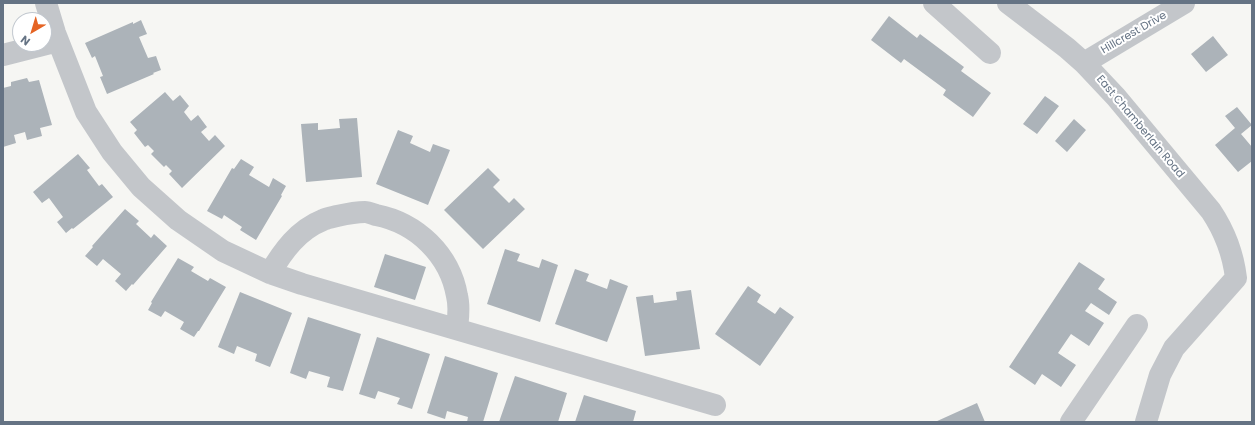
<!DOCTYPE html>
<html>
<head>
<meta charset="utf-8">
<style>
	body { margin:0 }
	#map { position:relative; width:1255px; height:425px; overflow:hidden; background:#f6f6f3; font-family:Poppins,sans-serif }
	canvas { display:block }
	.frame { position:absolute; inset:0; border:4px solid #657384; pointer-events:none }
	.north { position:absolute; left:12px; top:12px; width:40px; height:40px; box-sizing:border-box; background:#fff; border:1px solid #c1c7ce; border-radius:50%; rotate:218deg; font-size:11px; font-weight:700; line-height:16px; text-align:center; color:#657384 }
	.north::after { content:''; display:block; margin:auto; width:14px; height:18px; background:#e56424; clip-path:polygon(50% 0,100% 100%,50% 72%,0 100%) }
</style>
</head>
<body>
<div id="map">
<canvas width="1255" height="425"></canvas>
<div class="frame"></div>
<div class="north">N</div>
</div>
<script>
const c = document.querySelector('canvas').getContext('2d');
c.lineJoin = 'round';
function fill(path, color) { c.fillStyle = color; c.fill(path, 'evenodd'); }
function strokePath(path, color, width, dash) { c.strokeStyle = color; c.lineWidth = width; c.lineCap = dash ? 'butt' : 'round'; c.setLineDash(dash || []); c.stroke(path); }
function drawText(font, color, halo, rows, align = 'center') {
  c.font = font + ' Poppins,sans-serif'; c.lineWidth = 4; c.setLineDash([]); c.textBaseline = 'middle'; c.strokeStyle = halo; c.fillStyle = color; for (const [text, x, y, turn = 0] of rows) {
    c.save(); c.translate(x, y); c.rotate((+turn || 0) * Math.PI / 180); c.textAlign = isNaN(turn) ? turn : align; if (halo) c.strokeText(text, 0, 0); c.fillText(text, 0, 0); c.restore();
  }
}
fill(new Path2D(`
	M889,16L917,38L920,34L964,67L961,71L991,93L973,117L943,95L946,90L904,59L901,63L871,40Z
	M141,20L147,34L139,37L148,58L156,56L161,70L153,73L154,74L107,94L100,77L103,76L95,56L92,58L85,43L133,22V24Z
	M1213,36L1228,55L1206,72L1191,54Z
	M27,78L29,82L39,80L52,125L40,128L42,136L27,140L25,132L14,135L16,143L3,147V88L11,86V82Z
	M165,92L173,101L180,95L189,106L184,112L191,121L198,115L207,127L201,132L209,141L215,135L225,146L182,188L169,174L172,171L166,165L164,167L151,154L154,151L148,145L145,147L134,133L137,130L130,122Z
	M1045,96L1059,106L1037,134L1023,124Z
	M1237,107L1252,125L1241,134L1252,147V161L1238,172L1215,145L1235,128L1225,116Z
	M357,118L362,177L306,182L301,124L318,123V130L340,128L339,119Z
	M1074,119L1086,130L1067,152L1055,141Z
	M398,130L413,136L410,143L430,152L433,144L450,150L428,205L376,184Z
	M78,154L90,168L87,170L99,186L102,184L113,197L73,229L72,228L66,233L57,222L63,217L49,198L42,203L33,192Z
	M241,159L254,167L249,175L269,187L273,178L286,186L281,195L282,196L256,240L240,230L242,227L224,215L222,219L207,211L232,168L234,169Z
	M488,168L500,180L493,187L509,203L514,198L525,209L483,249L444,210Z
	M125,209L139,221L136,224L151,238L154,234L167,246L133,285L132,284L126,291L115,281L121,274L103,259L97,266L85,256L93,247L92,246Z
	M505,249L520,254L517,261L539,268L542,259L558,265L540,322L487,304Z
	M385,254L426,267L415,300L374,287Z
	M178,258L194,267L191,271L208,281L210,278L226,287L199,331H198L194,337L180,329L184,322L165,311L161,317L148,310L152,303L151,302Z
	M1079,262L1105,279L1098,289L1117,302L1109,315L1091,303L1085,311L1104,323L1089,346L1071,334L1058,353L1076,365L1061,387L1042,374L1035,385L1009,367Z
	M575,269L589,274L586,281L607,289L610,279L628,286L607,342L555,324Z
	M748,286L761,295L757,302L775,314L780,307L794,317L760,366L715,334Z
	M691,290L700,349L645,356L636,297L653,295L654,303L677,300L676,292Z
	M240,292L292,313L270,367L255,361L257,354L237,346L234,354L218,347Z
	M308,317L361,334L343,391L327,387L330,377L309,371L306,379L290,373Z
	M377,337L430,354L412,409L397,404L400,398L378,391L375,399L359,394Z
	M445,356L498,373L483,422H467L468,417L447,411L445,419L427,413Z
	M515,376L567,393L558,422H499Z
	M584,395L636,411L633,422H575Z
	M977,403L985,422H935Z`), '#acb3b9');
strokePath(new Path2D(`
	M46,3L55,33L86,112L112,152L141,187L178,220L223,251L270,273L302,284L715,405
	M934,3L990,53
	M1008,3L1067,48L1084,63L1116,97L1211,211C1225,232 1233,253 1236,278L1174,348L1160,375L1146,422
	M3,55L58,41
	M1084,63L1184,3
	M270,273C283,251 298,230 323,220C327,218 333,217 337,216C346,214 356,212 365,212C368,212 373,214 376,215C417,223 450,255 457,296C460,307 458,318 457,329
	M1071,422L1137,325`), '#c3c6ca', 22);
drawText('11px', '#657384', '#fff', [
	["Hillcrest Drive",1134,33,-30],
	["East Chamberlain Road",1140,127,50]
]);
</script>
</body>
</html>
